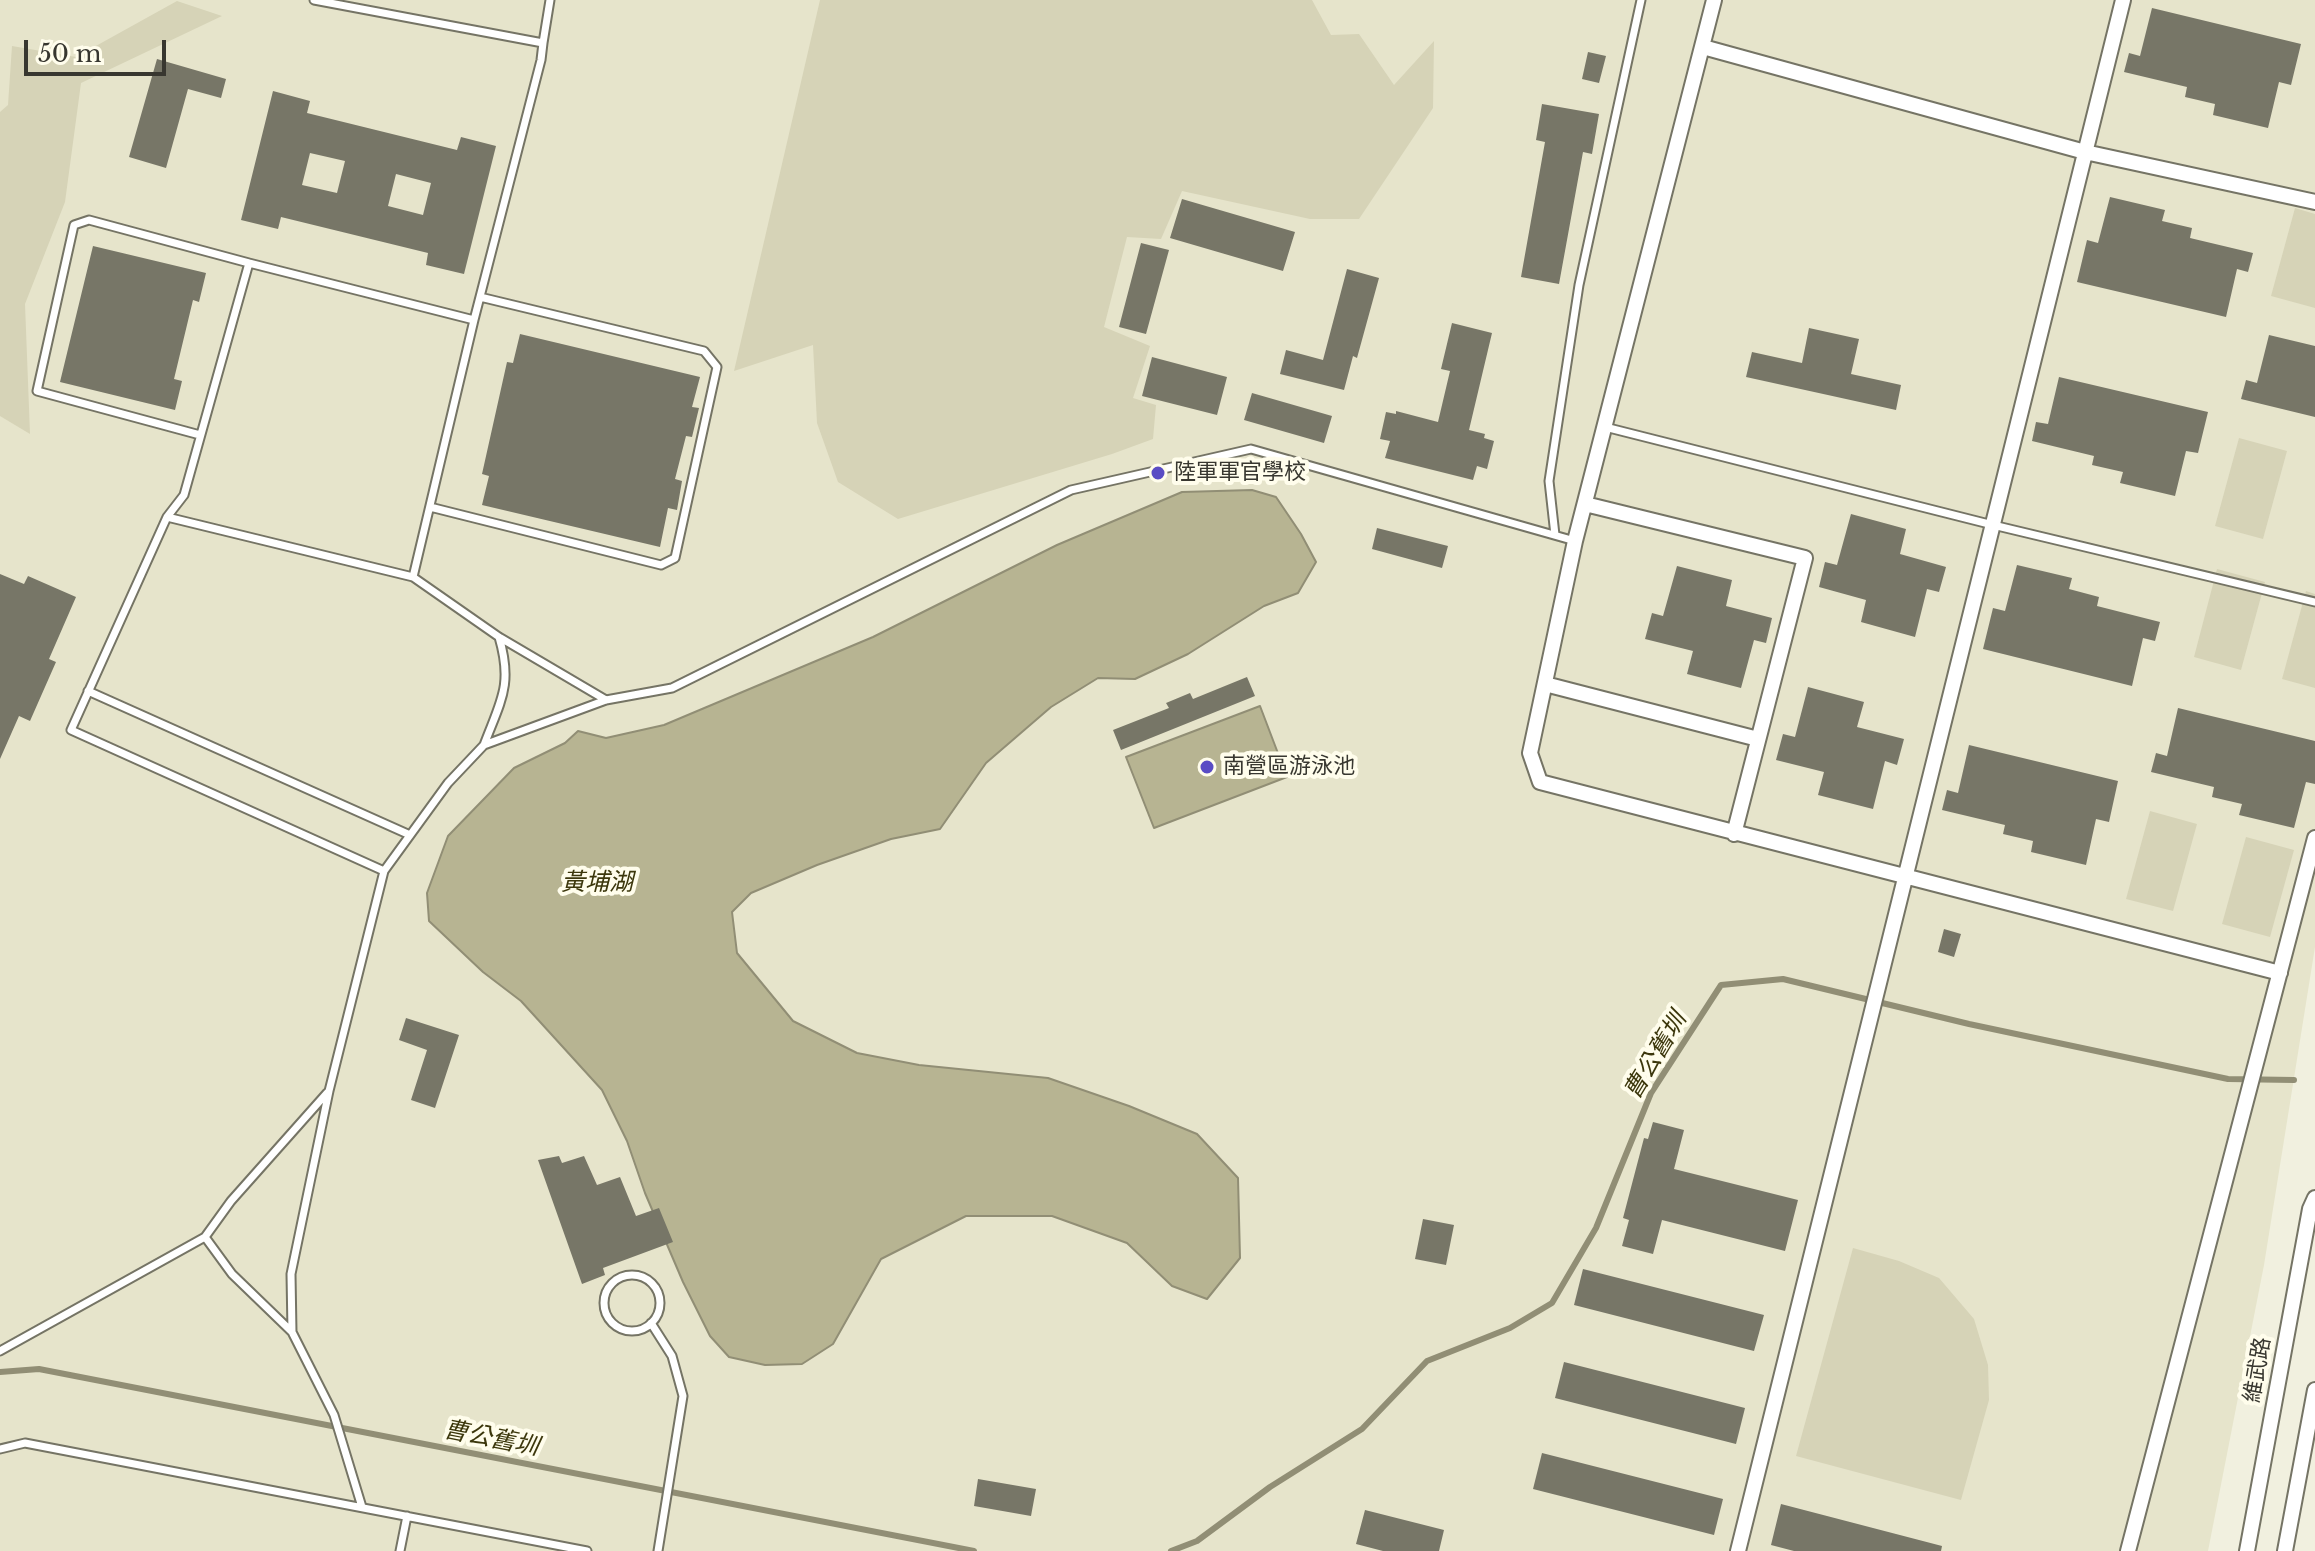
<!DOCTYPE html>
<html>
<head>
<meta charset="utf-8">
<style>
	body { margin:0 }
	#map { position:relative; width:2315px; height:1551px; overflow:hidden; background:#f1f0df; font-family:"Libre Baskerville",serif }
	canvas { display:block }
	.scale { position:absolute; left:24px; top:40px; width:142px; height:36px; box-sizing:border-box; border:4px solid #383730; border-top:0; padding-left:10px; font-size:24px; line-height:28px; white-space:nowrap; color:#383730; -webkit-text-stroke:6px #fffdec; paint-order:stroke }
</style>
</head>
<body>
<div id="map">
<canvas width="2315" height="1551"></canvas>
<div class="scale">50 m</div>
</div>
<script>
const c = document.querySelector('canvas').getContext('2d');
c.lineJoin = 'round';
function fill(path, color) { c.fillStyle = color; c.fill(path, 'evenodd'); }
function strokePath(path, color, width, dash) { c.strokeStyle = color; c.lineWidth = width; c.lineCap = dash ? 'butt' : 'round'; c.setLineDash(dash || []); c.stroke(path); }
function drawText(font, color, halo, rows, align = 'center') {
  c.font = font + ' "Libre Baskerville","Noto Sans TC",serif'; c.lineWidth = 8; c.setLineDash([]); c.textBaseline = 'middle'; c.strokeStyle = halo; c.fillStyle = color; for (const [text, x, y, turn = 0] of rows) {
    c.save(); c.translate(x, y); c.rotate((+turn || 0) * Math.PI / 180); c.textAlign = isNaN(turn) ? turn : align; if (halo) c.strokeText(text, 0, 0); c.fillText(text, 0, 0); c.restore();
  }
}
fill(new Path2D(`
	M0,0H2315V947L2264,1265L2208,1551H0Z`), '#e6e4cb');
fill(new Path2D(`
	M820,0H1312L1331,35L1359,34L1394,85L1434,41L1433,108L1359,219H1310L1182,191L1161,239L1127,237L1104,327L1150,346L1133,398L1156,405L1153,439L1112,454L898,519L838,482L817,423L813,345L734,371Z
	M177,1L222,16L81,83L65,202L25,304L30,434L0,416V112L8,105L12,46L76,57Z
	M2295,208L2315,214V308L2271,296Z
	M2239,438L2287,451L2263,539L2215,526Z
	M2217,569L2265,582L2241,670L2194,657Z
	M2306,591L2315,594V688L2282,679Z
	M2150,811L2197,824L2173,911L2126,899Z
	M2246,837L2294,850L2270,937L2222,924Z
	M1853,1248L1899,1261L1939,1278L1974,1319L1988,1365L1989,1400L1961,1500L1796,1456Z`), '#d6d3b7');
const water = new Path2D(`
	M1252,490L1276,497L1301,534L1316,562L1298,593L1264,606L1188,654L1135,679L1098,678L1051,707L986,763L940,829L891,839L817,865L751,893L732,912L737,953L793,1021L857,1053L919,1065L1048,1078L1129,1106L1197,1134L1238,1178L1240,1258L1207,1299L1172,1286L1127,1243L1052,1216H966L881,1259L833,1344L802,1364L765,1365L729,1357L710,1336L683,1282L645,1193L627,1141L602,1090L521,1001L483,972L429,921L427,893L448,836L514,768L565,743L578,731L606,738L664,725L873,637L1057,545L1182,492Z
	M1260,706L1287,777L1154,828L1126,757Z`);
fill(water, '#b7b492');
strokePath(water, '#918e75', 2);
strokePath(new Path2D(`
	M0,1372L39,1369L974,1551
	M1171,1551L1197,1541L1270,1487L1362,1429L1427,1361L1510,1328L1552,1303L1596,1228L1651,1093L1721,985L1783,979L1969,1024L2228,1079L2294,1080`), '#918e75', 6);
fill(new Path2D(`
	M2152,8L2301,44L2291,85L2279,82L2268,128L2213,115L2215,104L2185,97L2187,87L2124,72L2129,53L2140,56Z
	M1588,52L1606,56L1599,83L1582,79Z
	M157,59L226,79L221,98L188,89L166,168L129,157Z
	M273,91L310,101L307,113L457,150L461,137L496,146L464,274L426,265L428,253L281,217L278,229L241,220ZM310,153L345,161L337,193L302,185ZM396,174L431,183L423,215L388,206Z
	M1542,104L1599,114L1592,154L1583,152L1559,284L1521,277L1545,142L1536,140Z
	M2110,197L2165,210L2162,221L2192,228L2190,238L2253,253L2248,272L2237,269L2226,317L2077,282L2087,240L2098,243Z
	M1182,199L1295,232L1283,271L1170,238Z
	M1141,243L1169,250L1146,334L1119,327Z
	M93,246L206,273L199,302L193,300L174,379L182,381L175,410L60,382Z
	M1347,269L1379,278L1357,358L1353,356L1344,390L1280,374L1286,350L1323,360Z
	M1452,323L1492,333L1469,430L1485,434L1484,438L1494,441L1487,469L1477,466L1473,480L1385,458L1390,441L1380,439L1386,412L1396,414V411L1438,422L1450,371L1441,369Z
	M1809,328L1859,339L1851,374L1901,385L1896,410L1746,377L1752,352L1802,363Z
	M520,334L700,377L692,407L699,408L692,437L686,436L675,479L682,481L677,510L668,508L660,547L482,505L489,476L482,474L507,362L513,363Z
	M2269,335L2315,346V417L2241,399L2246,380L2257,383Z
	M1152,357L1227,377L1217,415L1142,396Z
	M2059,377L2208,412L2198,453L2186,451L2175,496L2120,483L2123,472L2092,465L2094,456L2032,441L2036,422L2048,424Z
	M1252,393L1332,416L1324,443L1244,420Z
	M1851,514L1906,529L1900,554L1946,567L1939,592L1927,589L1915,637L1861,622L1866,600L1819,587L1825,562L1837,565Z
	M1377,528L1448,546L1442,568L1372,549Z
	M2017,565L2072,578L2069,589L2099,597L2097,606L2160,622L2155,641L2143,638L2132,686L1983,649L1993,608L2005,611Z
	M1677,566L1732,580L1726,606L1772,618L1766,643L1754,640L1741,688L1687,674L1693,651L1645,639L1652,613L1663,616Z
	M0,574L24,584L28,576L76,597L49,659L56,662L30,721L19,716L0,759Z
	M1247,677L1255,696L1121,750L1113,730L1169,708L1166,703L1190,693L1193,699Z
	M1808,687L1864,702L1857,727L1904,739L1897,765L1885,761L1873,809L1818,795L1824,772L1776,760L1783,734L1795,737Z
	M2178,708L2315,741V784L2306,782L2294,828L2239,815L2242,804L2212,797L2214,787L2151,772L2156,753L2167,756Z
	M1969,745L2118,781L2109,822L2096,819L2086,865L2031,852L2033,841L2003,834L2005,825L1942,810L1947,790L1958,793Z
	M1944,929L1961,934L1954,957L1938,952Z
	M406,1018L459,1035L435,1108L411,1100L427,1050L399,1040Z
	M1653,1122L1684,1130L1674,1169L1798,1200L1785,1251L1662,1220L1653,1254L1622,1246L1629,1220L1623,1218L1644,1138L1648,1139Z
	M559,1156L562,1163L584,1156L597,1185L620,1177L636,1216L659,1208L673,1242L603,1268L605,1275L582,1284L538,1160Z
	M1423,1219L1454,1225L1446,1265L1415,1259Z
	M1583,1269L1764,1315L1754,1351L1574,1305Z
	M1564,1362L1745,1408L1736,1444L1555,1398Z
	M1542,1453L1723,1499L1714,1535L1533,1489Z
	M978,1479L1036,1489L1031,1516L974,1506Z
	M1781,1504L1942,1546L1941,1551H1794L1771,1545Z
	M1365,1510L1444,1530L1439,1551H1383L1356,1544Z`), '#777667');
const lane = new Path2D(`
	M314,0L543,43L550,0
	M1605,427L1993,525L2315,602
	M200,435L37,391L74,225L89,220L249,263
	M430,507L661,565L675,558L717,367L704,351L480,297
	M167,517L413,577L499,637L606,700
	M1555,535L1549,481L1579,285L1641,0
	M413,577L474,320L541,60L543,43
	M88,691L410,835
	M484,745C501,700 513,685 499,637
	M384,871L71,730L167,517L184,495L249,263L474,320
	M205,1237L232,1274L292,1332
	M604 1303a28 28 0 1 1 56 0a28 28 0 1 1-56 0Z
	M651,1323L672,1356L683,1396L658,1551
	M0,1351L205,1237L231,1201L327,1093
	M0,1449L25,1443L587,1551
	M362,1507L334,1415L292,1332L291,1274L329,1091L384,871L448,783L484,745L606,700L672,688L1071,490L1251,449L1575,541
	M400,1551L407,1516`);
const street = new Path2D(`
	M1714,0L1575,541L1530,753L1540,782L2280,973
	M1703,47L2085,152L2315,202
	M1585,504L1805,558L1734,834
	M1545,684L1758,739
	M1738,1551L2123,0
	M2128,1551L2315,838
	M2247,1551L2310,1209L2315,1198
	M2285,1551L2315,1390`);
strokePath(lane, '#757465', 11);
strokePath(street, '#757465', 18);
strokePath(lane, '#fff', 7);
strokePath(street, '#fff', 14);
for (const [x, y, r, color] of [
	[1158,473,8,"#5a4cc4"],
	[1207,767,8,"#5a4cc4"]
]) { const dot = new Path2D(); dot.arc(x, y, r, 0, 2 * Math.PI); c.fillStyle = color; c.fill(dot); strokePath(dot, '#fffdec', 3); }
drawText('22px', '#383730', '#fffdec', [
	["陸軍軍官學校",1174,473],
	["南營區游泳池",1223,767]
], 'left');
drawText('22px', '#383730', '#fffdec', [
	["維武路",2258,1370,-80]
]);
drawText('italic 24px', '#3c370c', '#fffdec', [
	["黃埔湖",597,883],
	["曹公舊圳",1656,1056,-59],
	["曹公舊圳",491,1439,11]
]);
</script>
</body>
</html>
